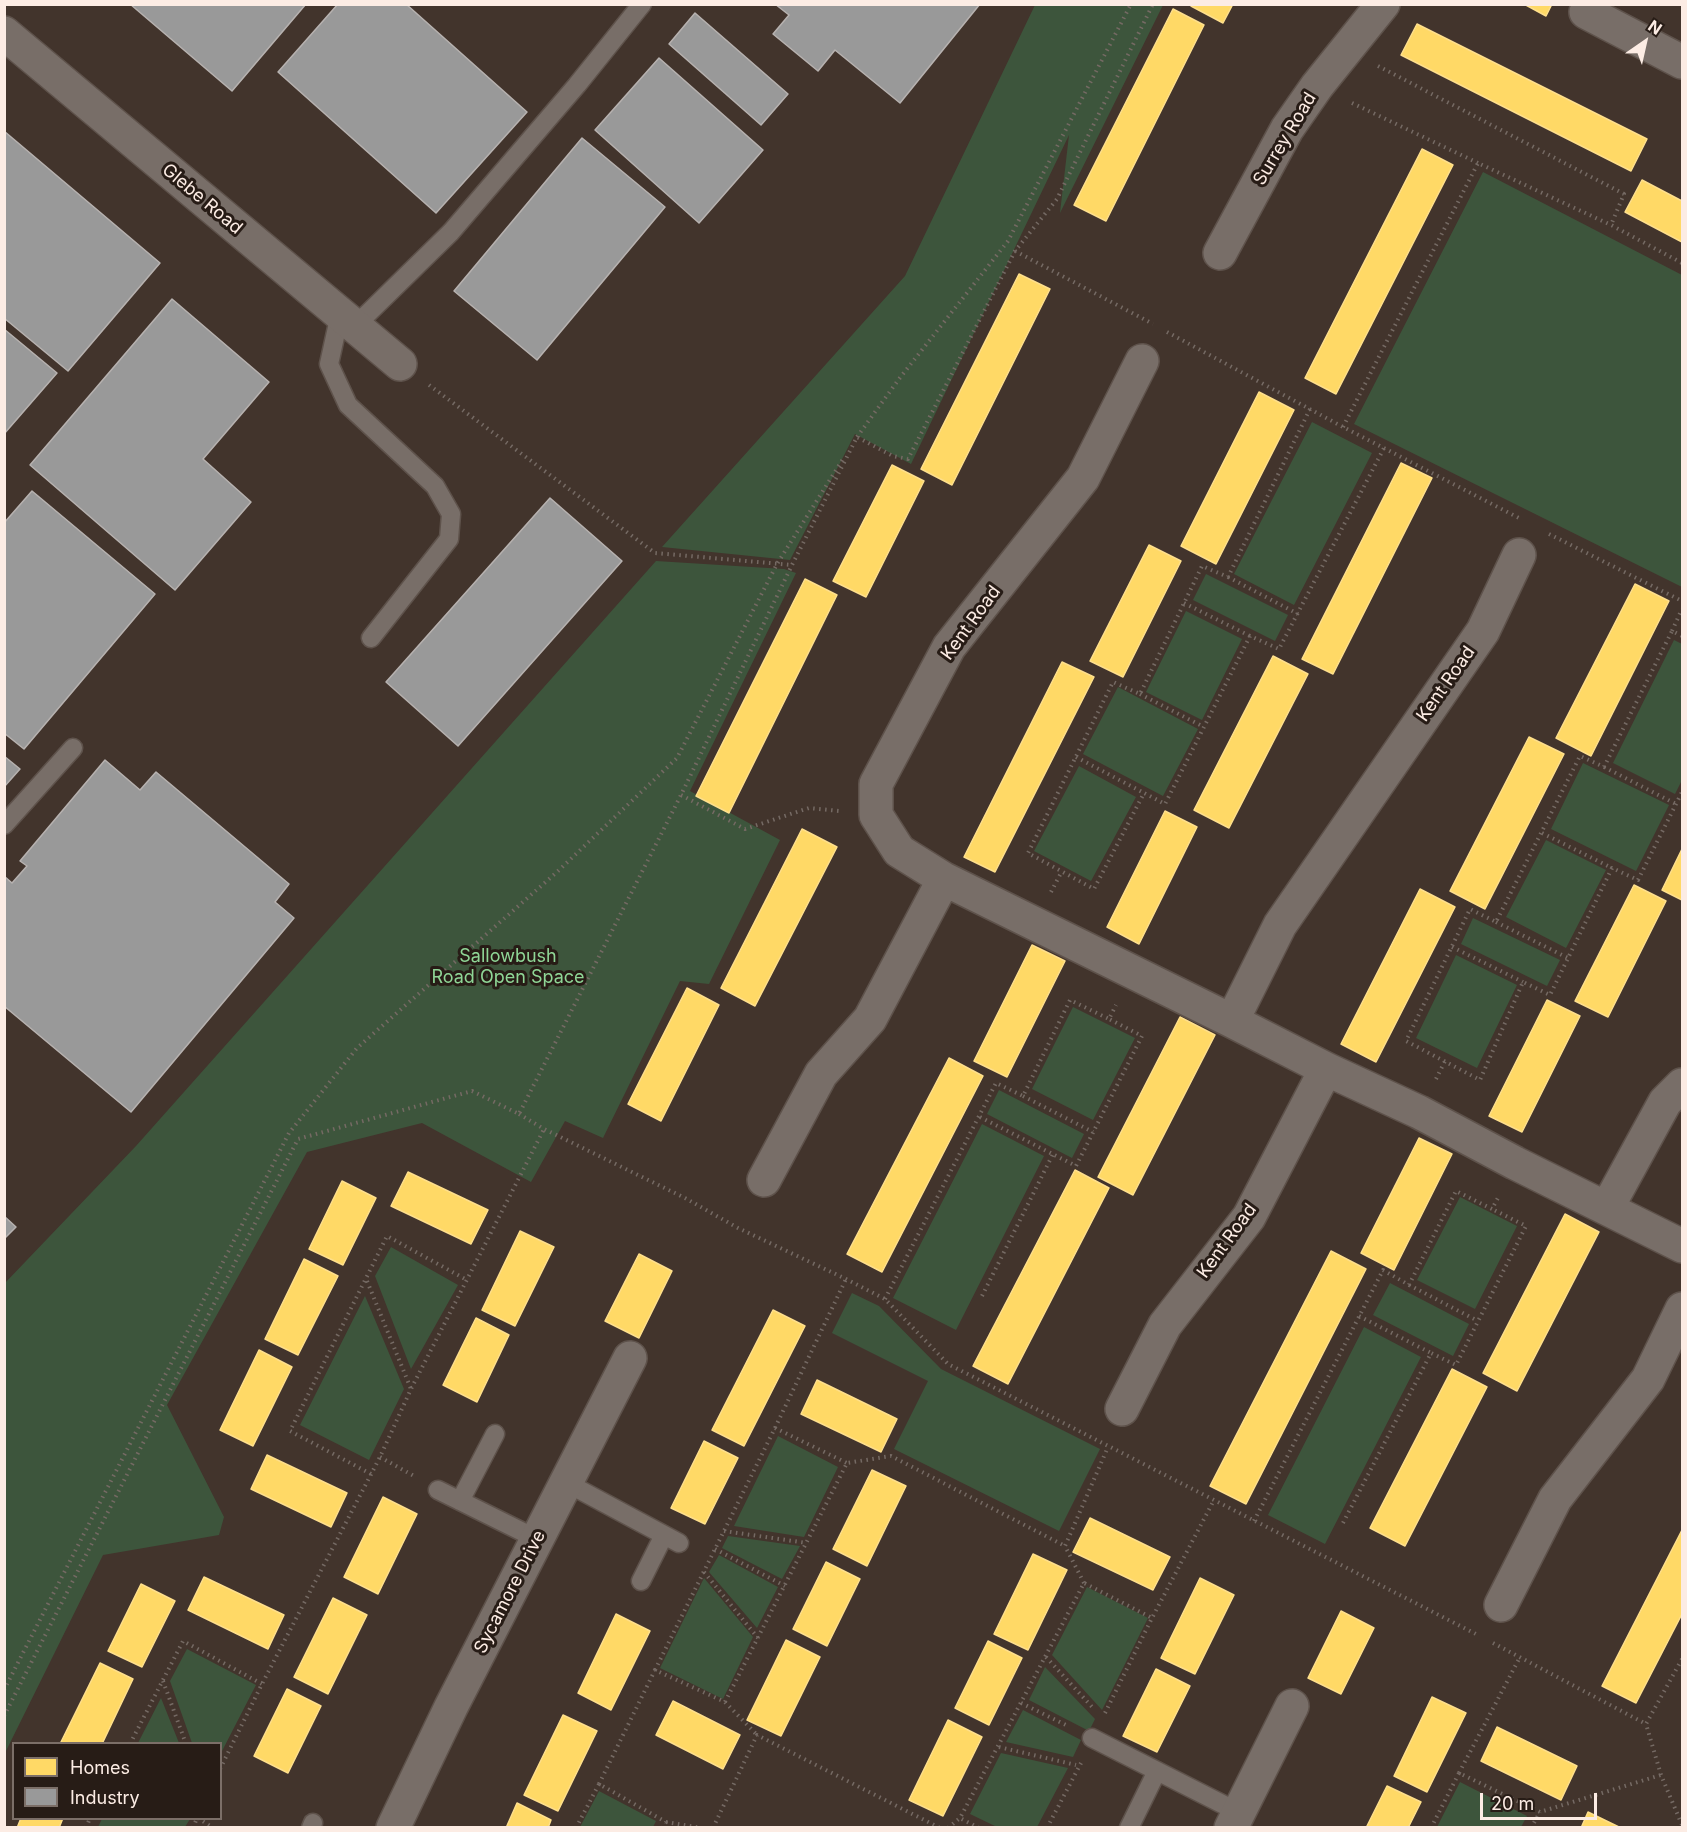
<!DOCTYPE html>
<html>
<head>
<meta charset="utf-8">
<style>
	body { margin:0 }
	#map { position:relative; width:1687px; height:1832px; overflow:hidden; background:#42342c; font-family:Inter,sans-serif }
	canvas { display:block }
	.frame { position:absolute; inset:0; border:6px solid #fcece4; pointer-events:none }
	.legend { position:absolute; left:12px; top:1742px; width:210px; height:78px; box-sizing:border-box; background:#271c16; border:2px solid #7c6f68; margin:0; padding:8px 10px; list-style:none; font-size:18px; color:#fcece4 }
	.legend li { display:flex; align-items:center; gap:12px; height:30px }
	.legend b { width:30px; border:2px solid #7c6f68 }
	.north { position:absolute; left:1615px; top:12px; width:60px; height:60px; -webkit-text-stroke:4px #271c16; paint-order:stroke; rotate:34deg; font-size:16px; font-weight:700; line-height:24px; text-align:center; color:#fcece4 }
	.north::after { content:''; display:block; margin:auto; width:21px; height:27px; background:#fcece4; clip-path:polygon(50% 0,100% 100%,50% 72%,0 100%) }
	.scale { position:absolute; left:1480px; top:1793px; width:117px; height:27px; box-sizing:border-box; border:3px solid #fcece4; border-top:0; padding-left:8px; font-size:18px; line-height:21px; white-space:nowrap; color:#fcece4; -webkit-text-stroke:4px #271c16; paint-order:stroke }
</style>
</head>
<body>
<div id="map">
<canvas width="1687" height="1832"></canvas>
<div class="frame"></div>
<ul class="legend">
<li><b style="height:16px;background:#ffd966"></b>Homes</li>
<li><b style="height:16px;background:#999"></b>Industry</li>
</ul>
<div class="north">N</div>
<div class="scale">20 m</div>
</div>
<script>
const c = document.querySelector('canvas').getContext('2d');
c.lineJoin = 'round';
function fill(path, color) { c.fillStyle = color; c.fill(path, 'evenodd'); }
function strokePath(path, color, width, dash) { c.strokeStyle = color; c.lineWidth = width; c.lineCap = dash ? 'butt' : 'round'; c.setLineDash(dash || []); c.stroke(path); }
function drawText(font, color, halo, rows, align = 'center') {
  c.font = font + ' Inter,sans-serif'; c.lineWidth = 6; c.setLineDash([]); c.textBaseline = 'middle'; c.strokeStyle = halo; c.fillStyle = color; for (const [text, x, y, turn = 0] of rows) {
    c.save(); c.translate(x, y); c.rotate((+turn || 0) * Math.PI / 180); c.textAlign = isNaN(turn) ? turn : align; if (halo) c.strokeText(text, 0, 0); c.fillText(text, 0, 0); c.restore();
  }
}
fill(new Path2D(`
	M1035,5H1163L1060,213L1069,135L911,464L855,434L790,560L662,547L905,276Z
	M1483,172L1682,275V587L1354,424Z
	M1312,422L1372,453L1294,605L1234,574Z
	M656,561L784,569L796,573L690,791L780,840L709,984L680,981L603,1138L565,1121L531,1182L422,1123L307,1152L167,1405L224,1517L219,1535L103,1555L5,1753V1283L136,1146Z
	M1206,574L1288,615L1275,641L1193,600Z
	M1186,611L1242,639L1202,720L1146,692Z
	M1674,640L1682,644V780L1675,794L1613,763Z
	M1118,687L1198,729L1163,796L1083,754Z
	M1583,763L1669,805L1636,871L1551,829Z
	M1079,766L1136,797L1091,881L1034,851Z
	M1546,840L1606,870L1566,948L1506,917Z
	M1473,918L1560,960L1547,986L1461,944Z
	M1456,955L1517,985L1477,1068L1416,1038Z
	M1073,1007L1135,1038L1093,1120L1032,1089Z
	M999,1090L1084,1134L1072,1158L987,1114Z
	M982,1124L1044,1156L956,1330L893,1298Z
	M1460,1197L1517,1226L1475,1309L1417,1280Z
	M391,1247L458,1285L411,1369L375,1276Z
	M1390,1283L1469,1324L1453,1356L1373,1315Z
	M852,1293L879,1306L941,1369L1100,1449L1059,1531L894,1449L928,1381L832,1333Z
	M365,1296L404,1389L369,1460L300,1425Z
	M1364,1327L1421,1357L1325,1544L1268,1515Z
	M778,1436L838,1467L804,1537L734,1526Z
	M728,1536L800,1546L782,1579L722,1548Z
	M719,1555L778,1587L757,1628L709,1572Z
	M704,1578L753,1637L723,1699L660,1668Z
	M1087,1587L1148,1618L1102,1710L1052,1655Z
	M187,1649L256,1685L221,1753L220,1744L192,1743L170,1681Z
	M1045,1667L1095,1719L1089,1731L1029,1700Z
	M161,1698L179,1743H138Z
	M1023,1710L1081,1740L1073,1757L1006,1742Z
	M1001,1753L1068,1768L1037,1827H997L970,1814Z
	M1460,1782L1527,1816L1521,1827H1437Z
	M599,1791L656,1821L653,1827H580Z
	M102,1819L189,1818L190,1819L185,1827H98Z`), '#3d553c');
const homes = new Path2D(`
	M1192,4H1233L1223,23L1191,6Z
	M1524,4H1552L1546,16Z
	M1173,9L1204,25L1106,221L1074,205Z
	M1417,24L1647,139L1631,171L1401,55Z
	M1422,149L1453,165L1336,394L1305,378Z
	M1642,180L1682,201V242L1625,212Z
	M1019,274L1050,289L952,485L921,469Z
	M1259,392L1294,410L1216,564L1181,546Z
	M1401,463L1432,478L1333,674L1302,659Z
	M892,465L924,481L866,597L833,581Z
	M1149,545L1181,561L1123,677L1090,661Z
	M805,579L837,595L729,813L696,796Z
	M1635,584L1669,601L1591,756L1556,738Z
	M1273,656L1308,674L1229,828L1194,810Z
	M1062,662L1094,677L995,872L964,857Z
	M1529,737L1564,754L1485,909L1450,891Z
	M1165,811L1197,827L1139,944L1107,927Z
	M802,829L837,847L755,1006L721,988Z
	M1682,849V900L1662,890Z
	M1634,885L1666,901L1608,1017L1575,1001Z
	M1420,889L1455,907L1376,1062L1341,1044Z
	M1032,945L1065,961L1007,1077L974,1061Z
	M687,988L719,1005L661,1121L628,1104Z
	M1547,1000L1580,1016L1522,1132L1489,1116Z
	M1180,1017L1215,1035L1133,1195L1098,1177Z
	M949,1058L983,1076L882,1272L847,1254Z
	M1419,1138L1452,1154L1394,1270L1361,1253Z
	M1075,1170L1109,1188L1008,1384L973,1366Z
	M408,1172L488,1210L471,1244L391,1206Z
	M342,1181L376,1198L343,1265L309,1249Z
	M1565,1214L1599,1232L1517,1391L1483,1373Z
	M520,1231L554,1247L515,1326L482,1310Z
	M1331,1251L1366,1269L1246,1504L1210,1486Z
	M639,1254L672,1271L639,1338L605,1321Z
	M304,1259L338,1276L298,1355L265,1339Z
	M773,1310L805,1326L744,1446L712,1430Z
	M476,1318L509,1335L477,1402L443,1385Z
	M259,1350L292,1367L253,1446L220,1430Z
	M1452,1369L1487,1387L1405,1546L1370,1528Z
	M817,1380L897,1419L881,1452L801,1414Z
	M704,1441L738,1458L705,1524L671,1508Z
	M267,1455L347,1493L331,1527L251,1489Z
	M872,1470L906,1486L867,1566L833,1549Z
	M383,1497L417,1514L378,1594L344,1577Z
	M1090,1518L1170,1557L1153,1590L1073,1552Z
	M1682,1530V1614L1636,1703L1602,1686Z
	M1033,1554L1067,1570L1028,1650L994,1634Z
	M826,1562L860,1579L827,1646L793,1629Z
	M204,1577L284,1615L268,1649L188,1610Z
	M1200,1578L1234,1595L1195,1674L1161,1658Z
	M141,1584L175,1601L142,1667L108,1651Z
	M333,1598L367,1615L328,1694L294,1677Z
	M1341,1611L1374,1628L1341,1694L1308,1678Z
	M616,1614L650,1631L611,1710L578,1693Z
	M786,1640L820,1657L781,1736L747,1720Z
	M988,1641L1022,1658L989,1725L955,1708Z
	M100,1663L133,1679L102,1744H64L61,1742Z
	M1156,1669L1190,1686L1157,1752L1123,1736Z
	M287,1689L321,1706L288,1773L254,1756Z
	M1432,1697L1466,1713L1427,1792L1394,1776Z
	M673,1701L740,1735L723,1769L656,1735Z
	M563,1715L597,1731L558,1811L524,1795Z
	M948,1720L982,1737L943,1816L909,1800Z
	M1497,1727L1577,1766L1561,1800L1481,1761Z
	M1387,1786L1421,1802L1408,1828H1366Z
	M517,1803L551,1820L548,1828H506Z
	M1588,1812L1621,1828H1581Z
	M21,1818H63L59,1828H17Z`);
fill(homes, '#ffd966');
strokePath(homes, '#fedf8c', 1.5);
const industry = new Path2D(`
	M130,4H306L232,91Z
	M338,4H406L527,112L436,213L278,72Z
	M775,4H980L900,103L835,50L818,71L773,34L789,15Z
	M695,13L788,94L761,125L669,44Z
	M659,58L763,150L699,223L595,130Z
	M4,131L160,263L68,371L4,318Z
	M582,138L665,207L537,360L454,291Z
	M172,299L269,382L203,459L251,502L175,590L30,465Z
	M4,329L57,373L4,434Z
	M32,491L155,594L24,749L4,733V523Z
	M550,498L622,561L458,746L386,682Z
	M4,756L20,769L4,787Z
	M105,760L140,790L156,772L289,884L275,902L294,918L131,1112L4,1006V876L12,883L27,866L20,861Z
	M4,1216L16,1227L4,1239Z`);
fill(industry, '#999');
strokePath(industry, '#b7b2b0', 1.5);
const service = new Path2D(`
	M340,314L329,364L348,405L435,486L451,514L449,539L371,638
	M355,326L451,232L577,85L642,4
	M4,825L73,748
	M567,1483L679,1543
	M438,1490L537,1539
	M460,1501L495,1434
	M641,1581L664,1535
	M1092,1738L1238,1812
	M311,1828L313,1823
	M1129,1828L1157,1771`);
const minor = new Path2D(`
	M1586,12L1682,62
	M4,33L400,364
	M1220,253L1287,129L1317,86L1383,4
	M1142,361L1083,478L949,647L876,784V815L899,851L944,879L1232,1021L1326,1069L1419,1112L1515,1163L1682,1246
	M1232,1021L1280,925L1483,631L1519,555
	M764,1180L821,1074L870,1019L944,879
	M1607,1208L1665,1102L1682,1085
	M1122,1409L1165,1325L1249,1217L1326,1069
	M1501,1605L1555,1499L1648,1379L1682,1309
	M393,1828L451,1707L630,1358
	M1231,1828L1292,1706`);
strokePath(service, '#5e524b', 21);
strokePath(minor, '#5e524b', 36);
strokePath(new Path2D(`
	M1378,66L1624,194L1611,225
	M1352,103L1478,163
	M1015,251L1153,324
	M1167,332L1343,427L1519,518
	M429,385L655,553L792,565
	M1310,409L1228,577L1202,566L1140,694L1113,682L1028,853L1094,889L1144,793L1165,804L1250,636L1279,649L1384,448
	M1343,427L1478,163L1611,225L1682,263
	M857,437L899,379L1008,241L1131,4
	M1549,534L1682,601
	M1228,577L1298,614
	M1184,603L1250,636
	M1672,631L1682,609
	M1682,636L1672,631L1604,767L1580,756L1496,922L1470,909L1406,1041L1480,1080L1523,982L1550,995L1612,868L1638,880L1682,792
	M1140,694L1204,727
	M1076,757L1144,793
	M1604,767L1676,804
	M681,795L745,829L809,808L839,811
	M1542,833L1612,868
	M1051,892L1062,871
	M1496,922L1568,958
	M1452,947L1523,982
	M1436,1079L1445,1061
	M1023,1096L1093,1132
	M519,1114L544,1129L685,1198L738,1228L846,1279L885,1299L948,1364L1476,1634
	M980,1117L1076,1166L1142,1036L1109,1019
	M367,1281L411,1389
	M1409,1285L1478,1321
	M982,1296L1053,1154
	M885,1299L996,1083L1023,1096L1070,1000L1109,1019L1116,1005
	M1359,1316L1431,1353
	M775,1428L846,1279
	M380,1457L414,1476
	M371,1474L290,1431L387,1236L467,1280
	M1254,1521L1383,1270L1409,1285L1456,1191L1492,1209L1499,1196
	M1343,1523L1431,1353L1456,1365L1526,1226L1492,1209
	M724,1531L807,1543
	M715,1549L785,1586
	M704,1572L758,1638
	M1084,1583L1065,1546L1108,1447
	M1493,1643L1646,1724
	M1046,1657L1094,1709
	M1682,1659L1646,1724L1661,1775L1682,1825
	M655,1670L775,1428L847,1463
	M163,1681L186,1744
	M4,1690L289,1133L357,1048L557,872L677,758L777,564L843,459
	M725,1702L847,1463L891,1456L1065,1546
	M1021,1703L1068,1726
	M1105,1713L1152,1618L1214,1500
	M4,1716L298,1139L472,1091L519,1114L681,795L792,565L857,437L893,456L908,459L1015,251L1057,199L1153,4
	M130,1744L183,1641L262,1684
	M999,1747L1076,1765
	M220,1769L262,1684L380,1457L411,1389L544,1129
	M1459,1773L1520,1657
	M599,1784L655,1670L725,1702L757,1735
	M198,1818L213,1828
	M666,1822L702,1828
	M86,1828L90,1818
	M193,1828L197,1818
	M576,1828L599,1784L666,1822L663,1828
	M713,1828L757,1735L940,1828
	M948,1828L960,1818
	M979,1828L960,1818L1084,1583L1152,1618
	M1047,1828L1081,1763
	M1431,1828L1459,1773L1540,1812L1661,1775
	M1531,1828L1540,1812`), '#756a64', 4, [1.5, 4.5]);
strokePath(service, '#786e68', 18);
strokePath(minor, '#786e68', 33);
drawText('18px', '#fcece4', '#271c16', [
	["Surrey Road",1285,139,-59],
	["Glebe Road",202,199,40],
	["Kent Road",971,623,-54],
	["Kent Road",1446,684,-55],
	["Kent Road",1227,1241,-54],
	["Sycamore Drive",510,1592,-63]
]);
drawText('18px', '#8fd696', '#271c16', [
	["Sallowbush",508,957],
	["Road Open Space",508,978]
]);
</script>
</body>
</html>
